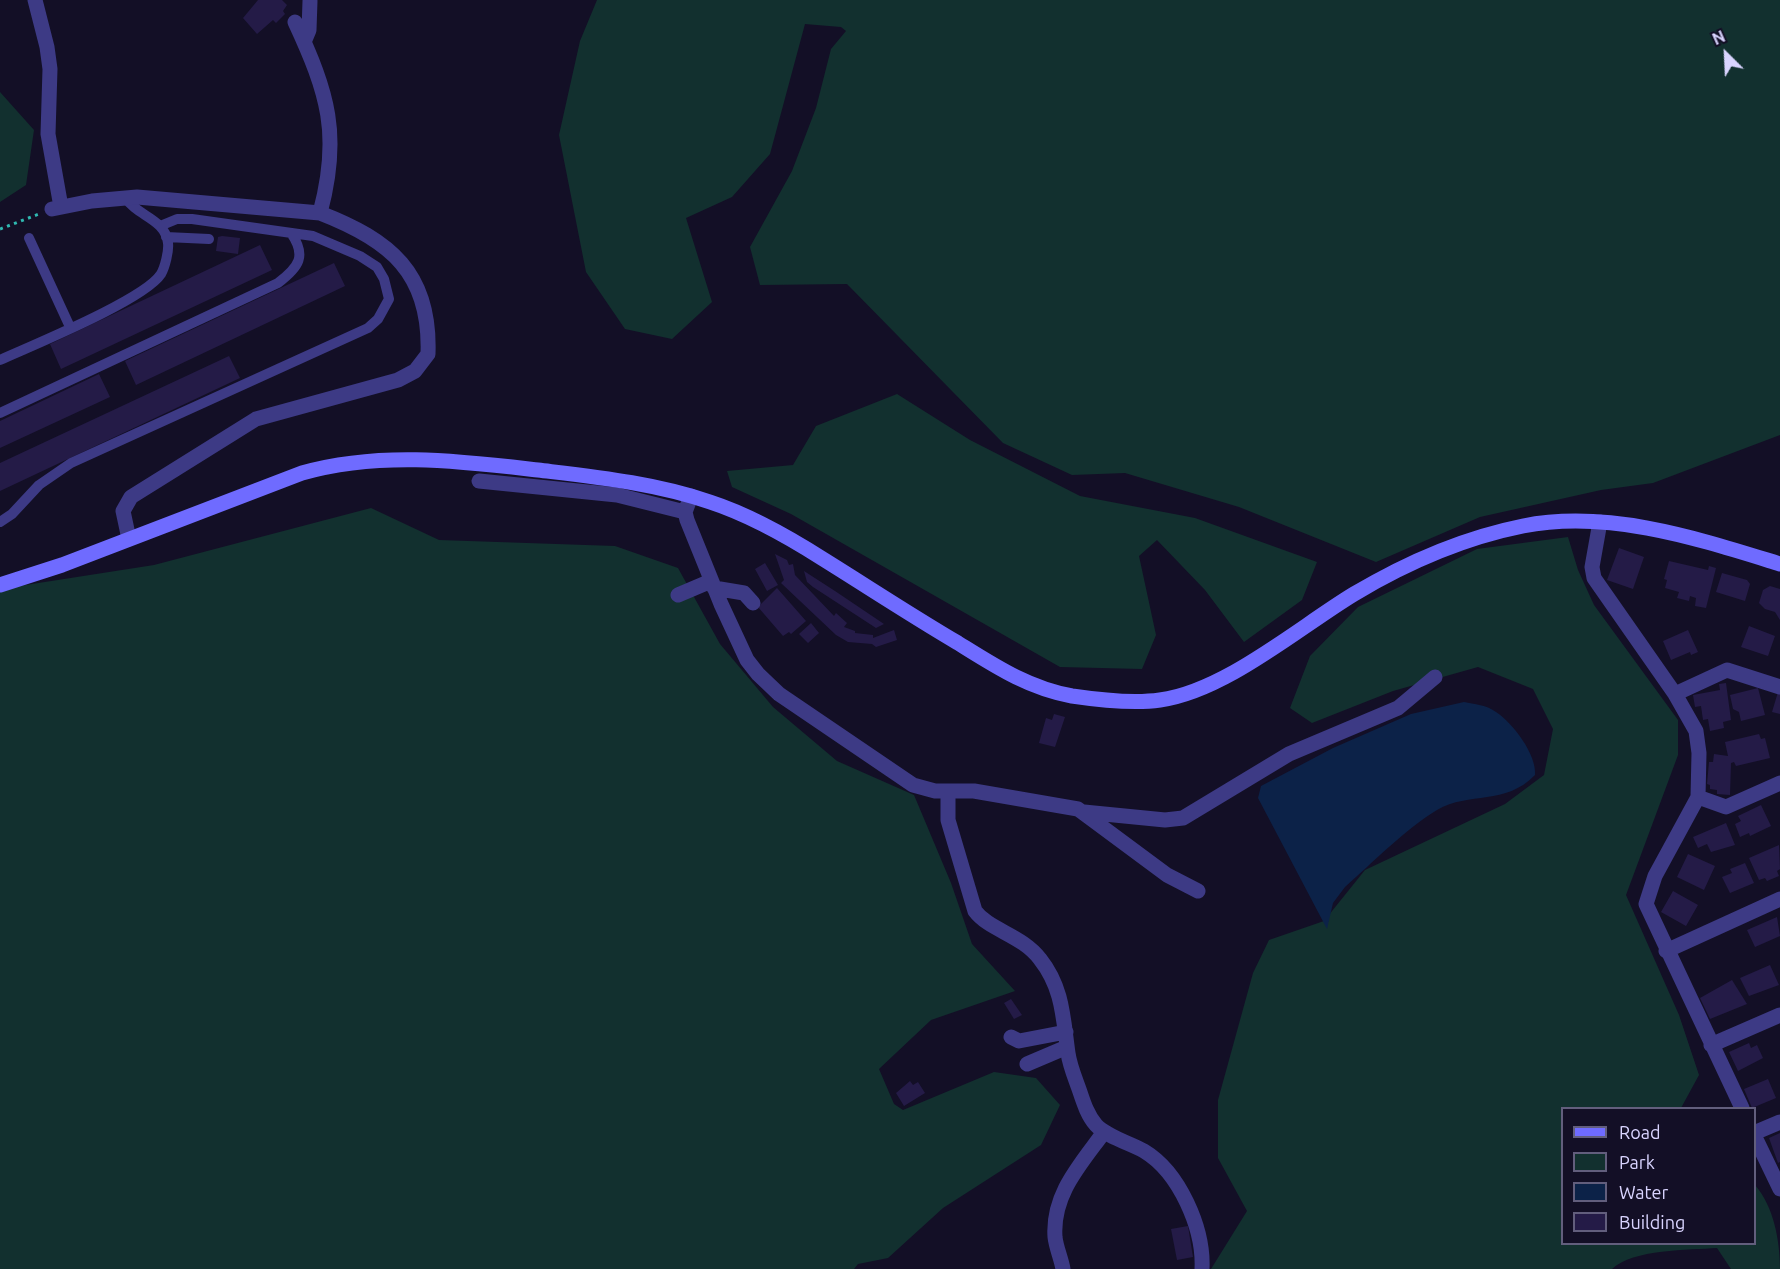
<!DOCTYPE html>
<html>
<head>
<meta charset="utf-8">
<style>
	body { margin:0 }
	#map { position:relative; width:1780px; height:1269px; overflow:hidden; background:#130f26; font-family:Ubuntu,sans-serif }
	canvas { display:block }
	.legend { position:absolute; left:1561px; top:1107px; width:195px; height:138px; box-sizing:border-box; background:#130f26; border:2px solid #625e7d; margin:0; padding:8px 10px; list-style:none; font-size:18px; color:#d9d4ff }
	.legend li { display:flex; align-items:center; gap:12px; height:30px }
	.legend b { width:30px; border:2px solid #625e7d }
	.north { position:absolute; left:1696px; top:24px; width:60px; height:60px; -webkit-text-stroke:4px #130f26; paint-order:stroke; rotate:336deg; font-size:16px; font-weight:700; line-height:24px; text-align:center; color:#d9d4ff }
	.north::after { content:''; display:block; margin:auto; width:21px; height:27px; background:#d9d4ff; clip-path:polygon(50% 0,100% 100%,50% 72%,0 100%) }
</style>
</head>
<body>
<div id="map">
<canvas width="1780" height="1269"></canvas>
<ul class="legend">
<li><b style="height:8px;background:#6f6bff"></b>Road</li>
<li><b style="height:16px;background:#12302f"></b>Park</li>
<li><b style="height:16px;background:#0c2248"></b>Water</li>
<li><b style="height:16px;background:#241b47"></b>Building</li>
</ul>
<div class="north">N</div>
</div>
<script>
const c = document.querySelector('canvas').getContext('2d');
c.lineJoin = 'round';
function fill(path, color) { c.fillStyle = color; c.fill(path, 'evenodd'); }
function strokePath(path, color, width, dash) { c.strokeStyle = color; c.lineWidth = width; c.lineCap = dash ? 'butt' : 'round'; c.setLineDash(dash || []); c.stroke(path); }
fill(new Path2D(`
	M597,0H1780V435L1653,483L1601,490L1480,517L1376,562L1239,507L1125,473L1072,475L1003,443L847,284L760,285L750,247L792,171L816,108L831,49L846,31L841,27L805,24L770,154L732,197L686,218L712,302L672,339L625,329L586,272L559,135L580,41Z
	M0,92L34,130L26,185L0,202Z
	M897,394L970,440L1080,496L1195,518L1317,562L1302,600L1244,642L1205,590L1157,540L1139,556L1156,635L1142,669L1060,667L791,514L732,487L727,471L793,465L816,426Z
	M371,508L439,540L615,546L678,568L720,644L773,707L837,761L914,795L951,883L972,944L1015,991L931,1020L879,1069L894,1104L903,1110L994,1072L1036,1078L1060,1105L1041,1145L943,1208L888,1258L858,1264L854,1269H0V589L154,565Z
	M1568,537L1578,570L1594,605L1678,720V755L1626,895L1679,1015L1699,1075L1681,1108H1562V1244H1754L1755,1185C1774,1207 1780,1241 1780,1269H1731L1717,1248C1689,1250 1633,1249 1612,1269H1211L1247,1211L1218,1158V1100L1253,973L1269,940L1324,921L1365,870L1505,804L1544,775L1553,729L1533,689L1478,667L1393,691L1312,723L1290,708L1310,656L1358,607L1477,549Z`), '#12302f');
fill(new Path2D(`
	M1464,702C1474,704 1487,705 1496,712C1513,723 1537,755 1535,775C1505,806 1470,791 1437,810C1408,827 1371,864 1345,887L1333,903L1327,929L1258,798L1261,786L1333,748L1411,714Z`), '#0c2248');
fill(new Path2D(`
	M258,0H282L287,5L283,11L285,14L276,23L273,20L257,34L243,18Z
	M222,236L240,238L238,254L216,251L218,237Z
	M260,245L272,270L61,369L50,344Z
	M334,263L345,286L136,385L125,361Z
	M229,356L240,378L0,491V463Z
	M99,374L110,397L0,448V421Z
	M1619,548L1644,557L1633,589L1607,580Z
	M775,554L787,560L789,565L793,564L795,575L834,616L836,613L847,623L844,627L855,631V633L873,635V638L894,630L897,640L876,647L872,644L848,642L836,635L781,583L784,580Z
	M1669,561L1708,570L1709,566L1716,568L1706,608L1695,606L1696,598L1690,596L1689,601L1677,598L1679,592L1665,588L1667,580L1664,579Z
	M765,563L778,585L767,591L755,569Z
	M804,571L835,591L884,624L876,628L813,587L807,582Z
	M1722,573L1747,580L1750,584L1745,601L1716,592Z
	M1770,586L1780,589V620L1775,612L1765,609L1759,603L1763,590Z
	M777,588L806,621L791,634L789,632L783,636L758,607Z
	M811,623L819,633L808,643L799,634Z
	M1749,626L1775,636L1768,656L1741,647Z
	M1688,630L1698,652L1691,655L1690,652L1671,660L1663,641Z
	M1726,683L1731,720L1723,722L1724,728L1710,731L1708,719L1703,720L1701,706L1695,707L1693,695L1720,690L1719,684Z
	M1758,688L1765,715L1741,721L1739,712L1733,709L1730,695Z
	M1778,692L1780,693V714L1772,712Z
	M1054,714L1065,717L1055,747L1039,743L1046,718L1052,720Z
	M1759,734L1761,739L1765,738L1770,758L1736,766L1734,762L1731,763L1730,795L1717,794V790L1710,789V785L1707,784L1709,762H1713L1714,754L1728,756L1725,742Z
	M1761,805L1771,826L1750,836L1749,833L1740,837L1735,824L1741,821L1738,816Z
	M1726,823L1735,845L1711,852L1707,844L1698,848L1693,837Z
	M1779,845L1780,869L1777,871L1779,876L1767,881L1765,878L1759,880L1749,858Z
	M1688,854L1715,866L1704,890L1677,877Z
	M1745,863L1754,883L1730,893L1722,877L1732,873L1730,869Z
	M1673,891L1698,905L1686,926L1661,912Z
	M1777,917L1780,936L1755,947L1747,930Z
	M1770,965L1779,985L1749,996L1740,978Z
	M1732,980L1747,1004L1710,1019L1700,998Z
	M1011,999L1022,1015L1014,1019L1004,1003Z
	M1749,1043L1751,1048L1757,1045L1763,1058L1738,1071L1729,1052Z
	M1768,1079L1776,1098L1752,1108L1744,1089Z
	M910,1081L913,1085L918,1082L925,1093L904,1106L896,1093Z
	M1780,1133V1162L1778,1163L1769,1138Z
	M1188,1226L1193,1257L1177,1260L1171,1229Z`), '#241b47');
strokePath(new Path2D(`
	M0,229L39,214`), '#2fb8b0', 3, [3, 4.5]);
strokePath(new Path2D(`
	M166,237L209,239
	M29,238L70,327
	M0,360C33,345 144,300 161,274C165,267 169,251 168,243C165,218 136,216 126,198
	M0,413L278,283C299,267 307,256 291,233
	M0,522L12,514L39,485L71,463L368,328L378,319L389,299L384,279L377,267L360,256L313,236L192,219H177L160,226`), '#3d3a85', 10);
strokePath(new Path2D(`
	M35,0L47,47L50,69L48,134L61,207
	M295,22C328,93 341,135 320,213
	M304,42L309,30L310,1
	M52,209L92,201L137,197L320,213C390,240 431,273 428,354L415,371L398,380L256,419L248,424L131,497L123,511L129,539
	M479,481L617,495L685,512
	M691,496L685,512L687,520L721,604L747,660L758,674L779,694L913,785L935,791H974L1078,809L1167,875L1198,891
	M1600,522L1592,567L1594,578L1675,694L1696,731L1699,753L1698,797L1655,876L1646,904L1742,1108
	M714,588L744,593L753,603
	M678,595L711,581
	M1675,694L1727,670L1780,687
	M948,791V820L975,911C989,930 1022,935 1040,959C1063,988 1063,1018 1068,1053C1070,1067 1076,1080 1080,1092C1084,1104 1088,1116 1096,1125C1107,1137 1130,1143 1144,1151C1179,1172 1204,1228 1202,1269
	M1698,797L1726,807L1780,783
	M1084,812L1165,820L1183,818L1289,754L1398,708L1435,677
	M1666,951L1780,899
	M1011,1037L1019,1041L1066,1032
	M1711,1045L1780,1015
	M1027,1064L1067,1047
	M1754,1133L1780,1122
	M1754,1135L1780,1189
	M1063,1269C1061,1258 1056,1247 1055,1237C1052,1194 1081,1164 1104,1132`), '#3d3a85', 15);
strokePath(new Path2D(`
	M0,585L62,565L302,473C380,451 459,461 538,470C596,477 655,483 710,502C750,515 787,536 823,559C868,587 912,616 958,643C995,666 1028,688 1072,696C1099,700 1133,704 1160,700C1225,691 1298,628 1354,594C1406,563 1463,538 1523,526C1609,509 1699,539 1780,564`), '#6f6bff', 15);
</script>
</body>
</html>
